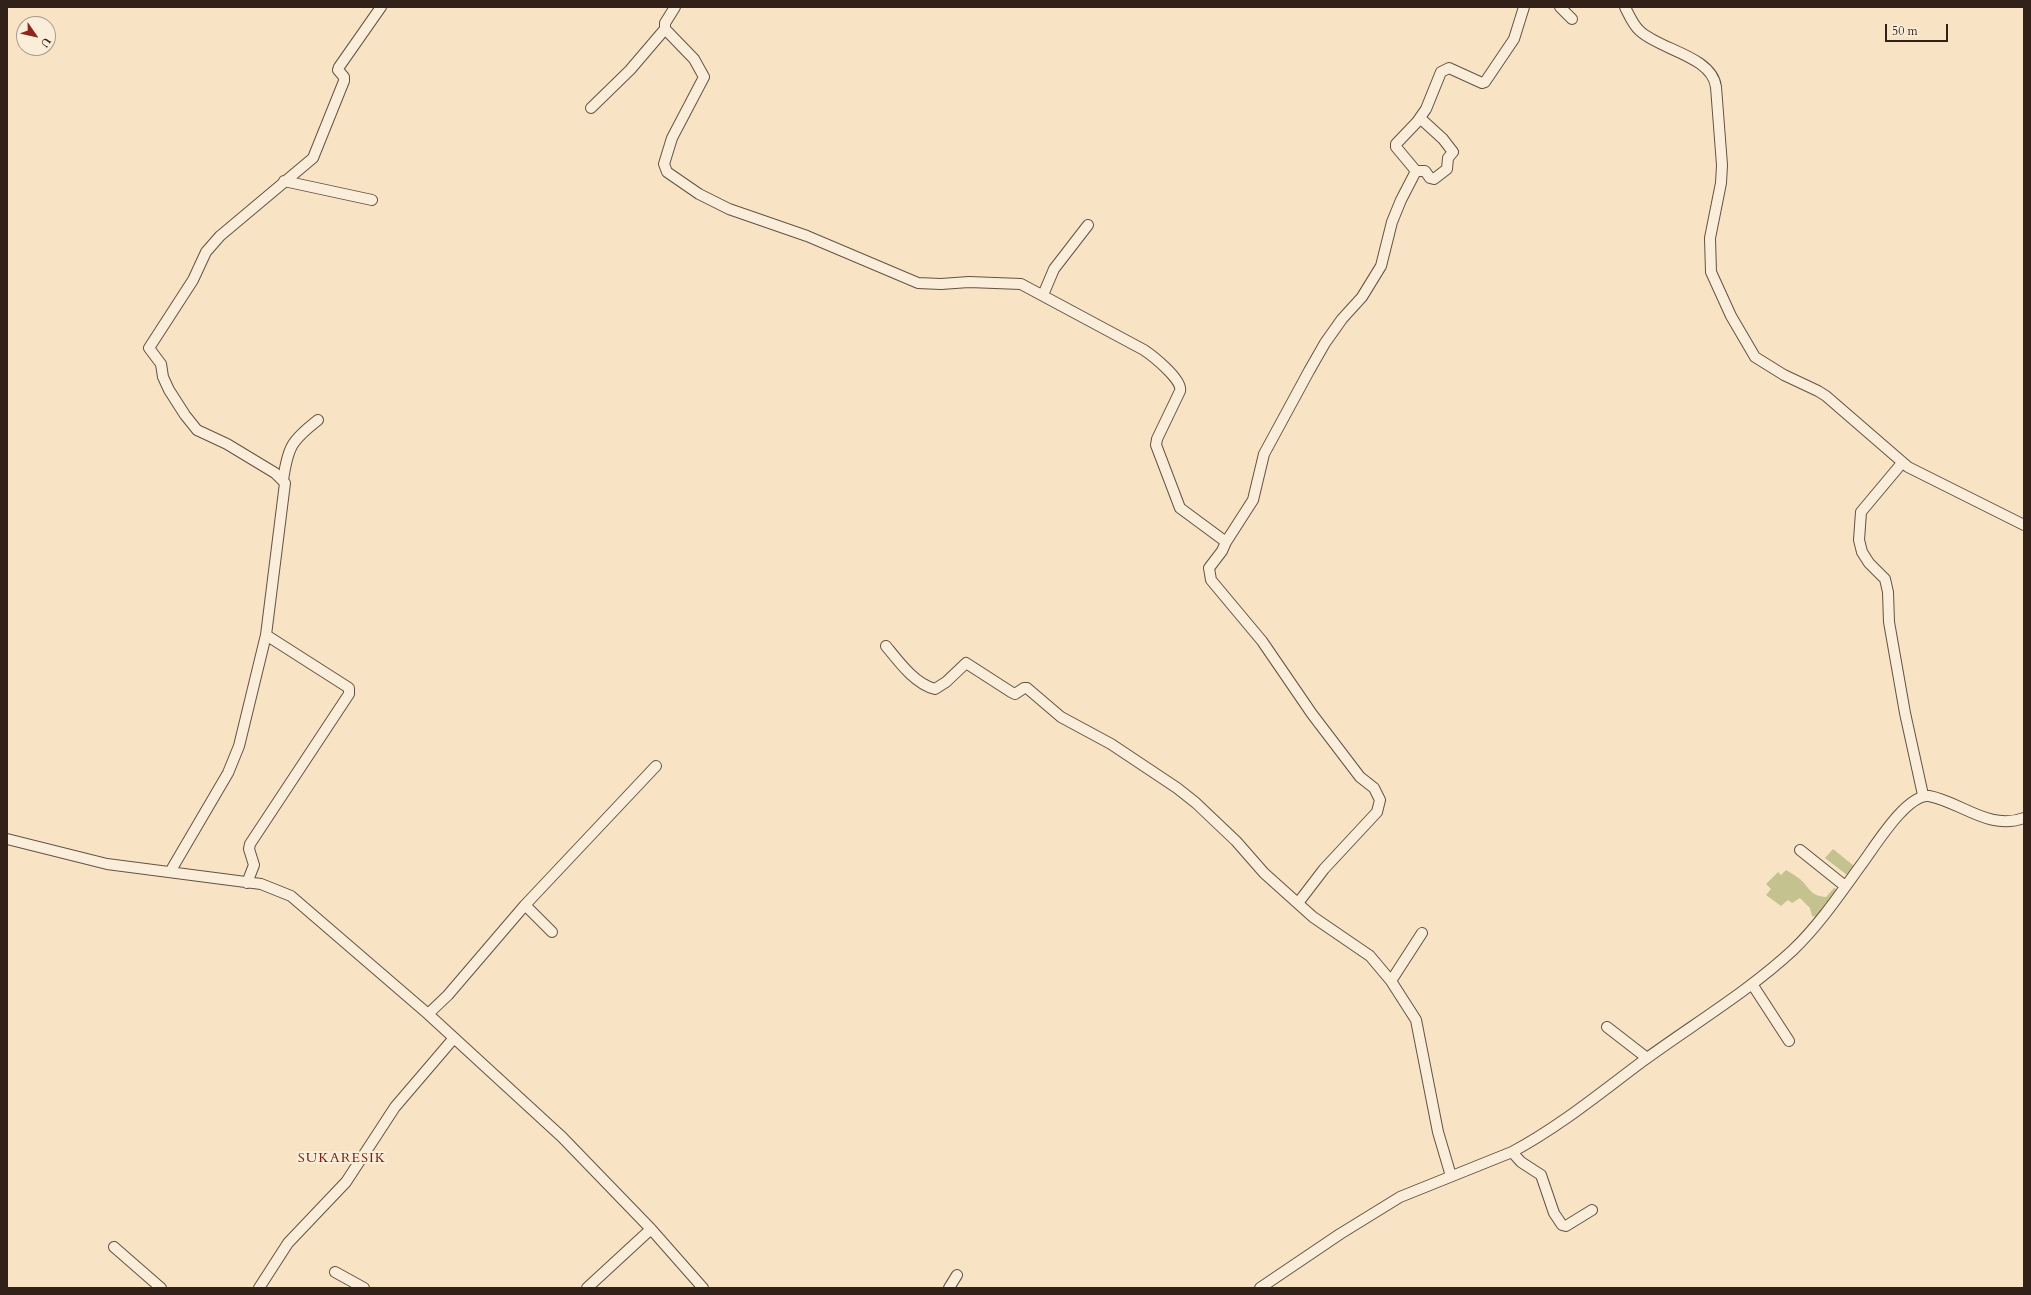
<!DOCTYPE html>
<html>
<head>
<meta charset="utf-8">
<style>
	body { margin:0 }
	#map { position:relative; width:2031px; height:1295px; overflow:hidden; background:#f8e4c4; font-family:Cardo,serif }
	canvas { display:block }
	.frame { position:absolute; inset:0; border:8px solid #322119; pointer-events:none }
	.north { position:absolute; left:16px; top:16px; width:40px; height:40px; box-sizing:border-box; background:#faedd9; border:1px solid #aa9b8c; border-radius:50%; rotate:124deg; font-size:11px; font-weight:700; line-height:16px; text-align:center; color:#322119 }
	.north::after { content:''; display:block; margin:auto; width:14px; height:18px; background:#8f2418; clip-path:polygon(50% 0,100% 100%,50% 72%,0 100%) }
	.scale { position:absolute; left:1885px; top:24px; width:63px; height:18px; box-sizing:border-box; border:2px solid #322119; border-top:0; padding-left:5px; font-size:12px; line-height:14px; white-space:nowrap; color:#322119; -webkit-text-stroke:3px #faedd9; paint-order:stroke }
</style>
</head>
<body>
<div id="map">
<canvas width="2031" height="1295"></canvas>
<div class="frame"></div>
<div class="north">U</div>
<div class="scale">50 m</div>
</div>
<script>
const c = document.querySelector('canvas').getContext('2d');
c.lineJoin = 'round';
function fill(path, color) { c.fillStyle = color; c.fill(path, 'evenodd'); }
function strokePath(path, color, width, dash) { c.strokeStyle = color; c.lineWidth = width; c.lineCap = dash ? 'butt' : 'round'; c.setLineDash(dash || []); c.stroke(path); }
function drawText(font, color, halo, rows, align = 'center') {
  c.font = font + ' Cardo,serif'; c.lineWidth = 4; c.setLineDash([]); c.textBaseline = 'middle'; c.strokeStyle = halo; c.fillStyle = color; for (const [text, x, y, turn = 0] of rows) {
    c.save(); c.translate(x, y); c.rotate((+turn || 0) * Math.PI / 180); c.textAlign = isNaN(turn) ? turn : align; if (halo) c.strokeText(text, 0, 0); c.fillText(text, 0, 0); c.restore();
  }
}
fill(new Path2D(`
	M1833,849L1854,866L1847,875L1825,858Z
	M1786,870C1791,873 1796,876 1800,879C1810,888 1810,896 1826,897L1834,888L1839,890L1820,918L1812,916L1810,908L1800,898L1792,903L1788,900L1781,906L1766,895L1771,889L1766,884L1778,872L1781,875Z`), '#c4c28f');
const minor = new Path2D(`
	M675,7L665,23V29L694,59L704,77L672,138L664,164L667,172L699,194L729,209L807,236L918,283L941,284L969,282L1021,284L1144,350C1153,356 1183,380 1180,391L1157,439L1156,445L1180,508L1226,542L1222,551L1209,568L1211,580L1262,641L1312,714L1360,777L1374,788L1380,800L1377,812L1324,869L1298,903
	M1560,7L1572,19
	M1625,7C1629,15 1633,25 1640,31C1660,50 1712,56 1716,87L1722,165L1721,183L1710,238L1711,272L1731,316L1755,357L1784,375L1818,391L1826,396L1908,467L2024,525
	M591,108L630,70L665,29
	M1416,171H1425L1430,178L1434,179L1447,169L1448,158L1453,152L1443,139L1420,118
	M284,181L372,200
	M1043,295L1054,269L1088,225
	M1902,463L1861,512L1859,540L1862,552L1869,563L1885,579L1888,592L1889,622L1905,713L1923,795
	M283,480C288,447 291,441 318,420
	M1226,542L1253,500L1264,454L1309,371L1325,343L1342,319L1362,297L1381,266L1392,222L1401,200L1416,171L1396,147V144L1417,122L1426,109L1441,72L1449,68L1482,83L1485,82L1514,39L1524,7
	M886,646C899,662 915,684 935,689L946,682L966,663L1011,692L1015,694L1024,688H1027L1061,717L1111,744L1177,788L1196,803L1236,841L1264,873L1313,917L1370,956L1391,981L1416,1020L1438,1132L1451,1176
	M7,839L107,864L261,884L291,896L428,1014L562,1137L651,1229L703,1288
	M1800,850L1845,886
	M170,872L228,773L239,746L266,635L285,483L275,473L227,444L197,430L185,415L169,390L163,377L161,364L149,348L193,280L206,252L220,236L313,158L344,81V77L338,70L339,67L381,7
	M247,883L254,865L249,849L250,844L349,694V688L266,635
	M525,905L552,932
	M1391,981L1422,933
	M1752,984L1789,1041
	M428,1014L448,995L525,905L656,766
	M1607,1027L1647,1058
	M1512,1152L1521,1162L1541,1175L1554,1213L1562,1225L1566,1226L1592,1210
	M114,1247L161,1288
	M335,1272L364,1288
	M259,1288L288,1243L346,1182L395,1107L454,1038
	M587,1288L651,1229
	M949,1288L957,1275
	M1260,1288L1340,1234L1400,1197L1512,1152C1559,1127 1600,1093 1643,1061C1692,1025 1749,991 1793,950C1819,925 1840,894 1861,865C1874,848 1906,794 1929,796C1961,802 1989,831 2024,818`);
strokePath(minor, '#645244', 12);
strokePath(minor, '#faedd9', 10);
c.letterSpacing = '1px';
drawText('14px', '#7a1f14', '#faedd9', [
	["SUKARESIK",342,1159]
]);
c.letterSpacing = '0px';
</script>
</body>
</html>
